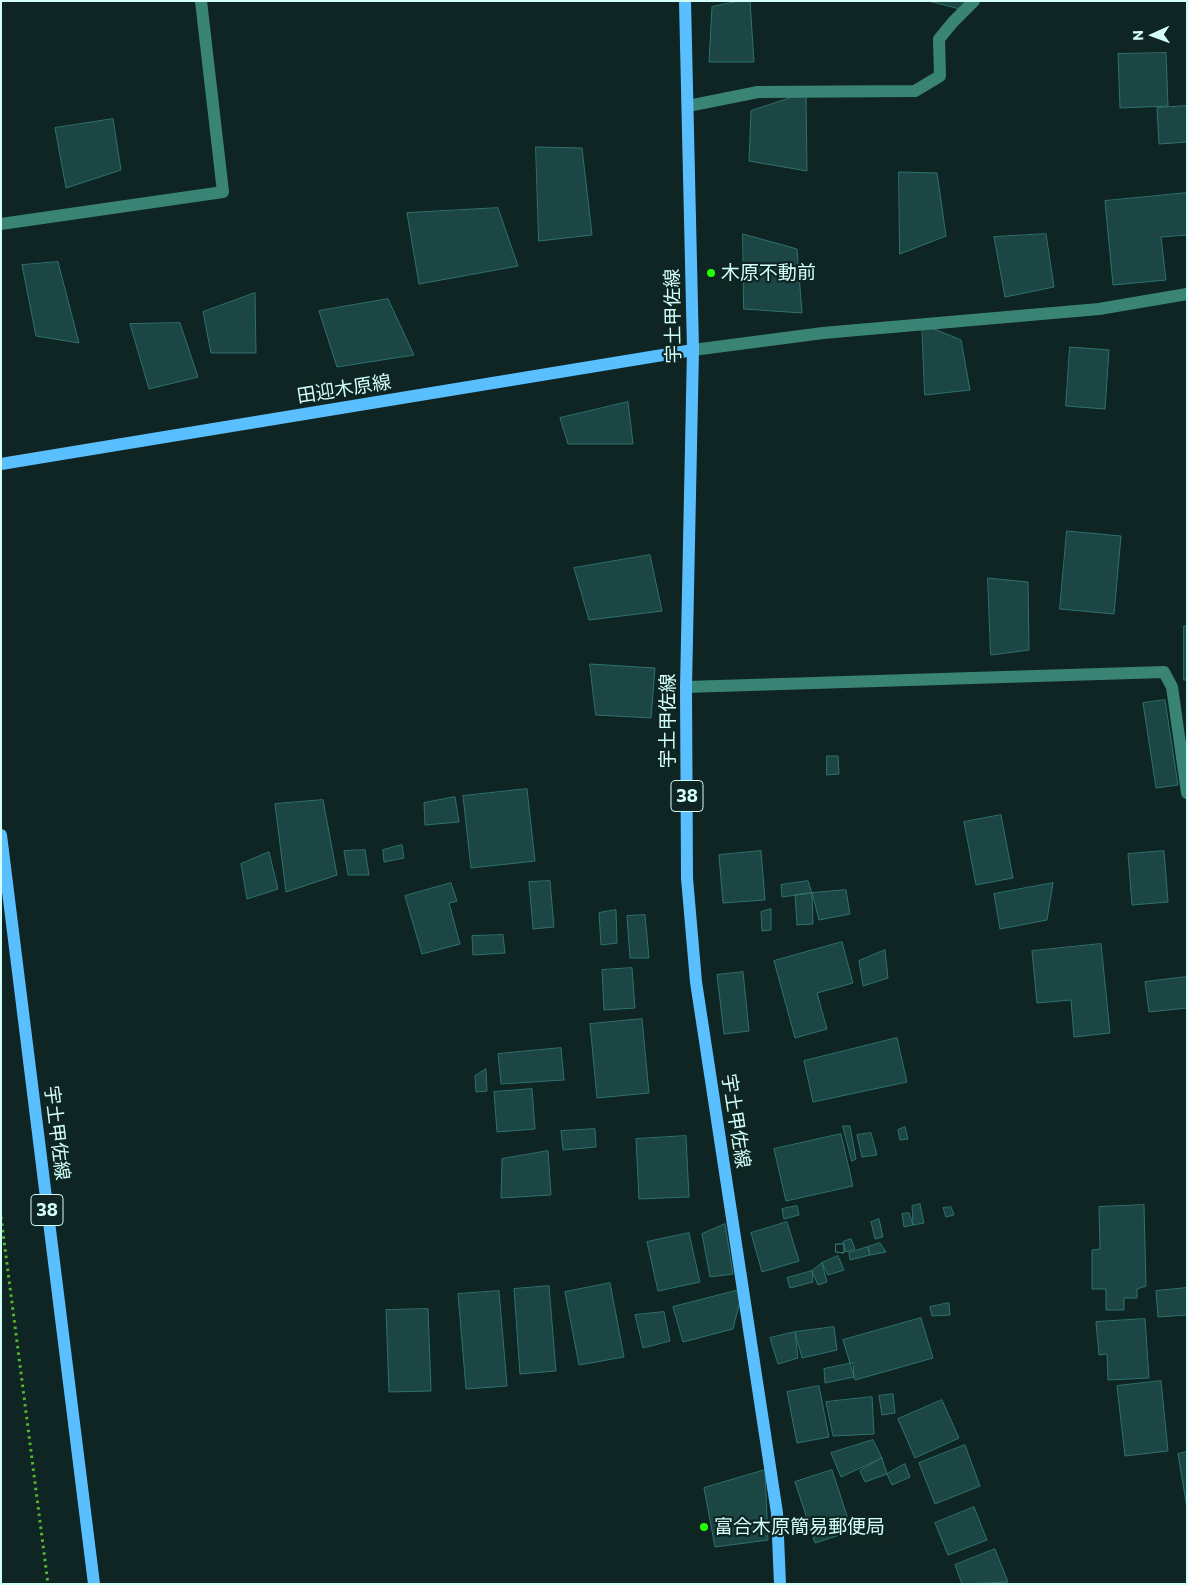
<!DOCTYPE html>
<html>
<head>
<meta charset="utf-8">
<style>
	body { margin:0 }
	#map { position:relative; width:1188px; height:1585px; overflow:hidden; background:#0f2523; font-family:Commissioner,sans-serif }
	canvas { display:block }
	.frame { position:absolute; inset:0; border:2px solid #d3fff9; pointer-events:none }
	.north { position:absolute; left:1128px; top:10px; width:50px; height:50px; -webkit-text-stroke:4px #0f2523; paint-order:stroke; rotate:268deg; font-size:14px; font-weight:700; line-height:20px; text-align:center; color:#d3fff9 }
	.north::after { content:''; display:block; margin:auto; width:18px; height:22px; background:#d3fff9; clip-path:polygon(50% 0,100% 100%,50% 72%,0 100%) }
</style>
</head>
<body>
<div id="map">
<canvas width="1188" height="1585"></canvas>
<div class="frame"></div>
<div class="north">N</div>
</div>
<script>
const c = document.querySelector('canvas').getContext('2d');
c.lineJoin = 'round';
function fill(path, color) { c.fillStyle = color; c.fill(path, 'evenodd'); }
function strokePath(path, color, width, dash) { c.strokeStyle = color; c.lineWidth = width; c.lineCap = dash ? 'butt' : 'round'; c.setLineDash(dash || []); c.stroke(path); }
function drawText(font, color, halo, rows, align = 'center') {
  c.font = font + ' Commissioner,"Noto Sans JP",sans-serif'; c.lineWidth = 4.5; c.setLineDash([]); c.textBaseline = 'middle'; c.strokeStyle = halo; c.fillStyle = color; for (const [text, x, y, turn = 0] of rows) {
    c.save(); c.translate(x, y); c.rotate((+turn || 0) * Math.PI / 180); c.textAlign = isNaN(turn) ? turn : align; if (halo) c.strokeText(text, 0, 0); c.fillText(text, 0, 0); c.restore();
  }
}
const building = new Path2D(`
	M739,1H750L754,62H709L712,7Z
	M929,1H964L965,10Z
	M1166,53L1168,106L1120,108L1118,54Z
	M806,93L807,171L749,161L751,111Z
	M1187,106V142L1159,144L1157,108Z
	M113,119L121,170L66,188L55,128Z
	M536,147L582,148L592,235L539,241Z
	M899,172L937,173L946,236L900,254Z
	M1187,193V235L1161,237L1166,280L1113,285L1105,201Z
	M498,208L518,266L419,284L407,213Z
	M743,234L797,249L802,313L744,309Z
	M1046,234L1054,287L1005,297L994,237Z
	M58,262L79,343L36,336L22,265Z
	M255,293L256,353H211L203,312Z
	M388,299L414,355L337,367L319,311Z
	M180,323L198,377L149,389L130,324Z
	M922,324L961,340L970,390L925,395Z
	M1070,347L1109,350L1105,409L1066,406Z
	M628,402L633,444H568L560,418Z
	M1067,531L1121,536L1114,614L1060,609Z
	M650,555L662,611L589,620L574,568Z
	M988,578L1028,582L1029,650L991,655Z
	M1184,626H1187V680H1184Z
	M590,664L655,668L651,718L596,715Z
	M1165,700L1178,785L1156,788L1143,703Z
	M827,756H838L839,774L827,775Z
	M527,789L535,861L471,868L463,796Z
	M455,797L459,822L425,825L424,803Z
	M323,800L337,875L286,892L275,804Z
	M1001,815L1013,878L976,885L964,822Z
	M402,845L404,858L384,862L383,850Z
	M365,850L369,875H348L344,851Z
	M761,851L765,900L723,903L719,855Z
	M1164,851L1168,902L1132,905L1128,854Z
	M269,852L278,889L247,899L241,864Z
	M550,881L554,927L533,929L529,882Z
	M808,881L812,893L782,897L781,885Z
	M451,883L457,901L449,903L460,944L422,954L405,896Z
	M1053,883L1047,920L1000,929L994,894Z
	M846,890L850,914L819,920L812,893Z
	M812,893L813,924L797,925L795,895Z
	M771,909V930L762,931L761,912Z
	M616,910L617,943L601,945L599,913Z
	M645,915L649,958H630L627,916Z
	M503,935L505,953L473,955L472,936Z
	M842,942L853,983L817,993L827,1029L795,1038L774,961Z
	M1101,944L1110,1033L1074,1037L1071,1000L1037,1003L1032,951Z
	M885,950L888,978L863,986L859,961Z
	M632,968L635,1008L604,1010L602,970Z
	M743,972L749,1031L724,1034L717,975Z
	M1187,977V1008L1149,1012L1145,982Z
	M642,1019L649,1093L597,1098L590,1024Z
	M897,1038L907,1082L813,1102L804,1061Z
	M561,1048L564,1080L501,1084L498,1054Z
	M486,1069L487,1091L476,1092L475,1076Z
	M532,1089L535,1129L497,1132L494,1092Z
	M843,1126H850L856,1159L852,1161Z
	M905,1127L908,1139L900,1140L898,1130Z
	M595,1129L596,1147L563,1150L561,1131Z
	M871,1133L877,1155L862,1157L857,1135Z
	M841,1134L853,1186L786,1201L774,1149Z
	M686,1136L689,1197L639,1199L636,1139Z
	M548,1151L551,1195L501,1198L502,1159Z
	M920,1204L924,1223L913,1225L912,1206Z
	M1144,1205L1146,1286L1137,1289V1298H1124V1310H1106V1289H1092V1250L1100,1249L1099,1207Z
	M797,1206L799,1215L784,1219L782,1209Z
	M951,1207L954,1215L946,1217L943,1208Z
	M909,1213L913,1225L904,1227L902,1214Z
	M879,1219L883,1237L875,1239L871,1222Z
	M787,1222L799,1261L762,1272L751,1233Z
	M725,1224L733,1274L710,1277L702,1234Z
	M689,1233L700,1282L658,1291L647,1242Z
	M851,1239L855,1249L846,1252L843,1242Z
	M880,1243L886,1252L870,1255L868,1247Z
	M836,1244H844V1253L836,1252Z
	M836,1244H844V1253L836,1252Z
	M868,1247L870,1255L850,1260L849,1253Z
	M838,1256L844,1270L828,1275L822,1263Z
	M822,1263L827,1282L818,1285L812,1271Z
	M812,1271L813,1282L790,1288L787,1278Z
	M610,1283L624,1357L579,1365L565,1292Z
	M549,1286L556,1371L520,1374L514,1289Z
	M1187,1288V1315L1158,1317L1156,1291Z
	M743,1289L733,1329L683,1342L673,1307Z
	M499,1291L507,1386L466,1389L458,1294Z
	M949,1303L950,1315L932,1316L930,1307Z
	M428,1309L431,1391L389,1392L386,1310Z
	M664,1312L670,1341L643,1348L635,1315Z
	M921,1318L933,1358L855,1380L843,1340Z
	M1145,1319L1149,1378L1108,1380L1107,1354L1099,1355L1096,1322Z
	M834,1327L837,1350L802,1358L795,1332Z
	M795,1332L798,1358L778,1364L770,1338Z
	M853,1363L854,1377L825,1383L824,1369Z
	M1161,1381L1168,1451L1125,1456L1117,1386Z
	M819,1386L829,1437L797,1443L787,1392Z
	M893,1394L895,1413L882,1415L879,1396Z
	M872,1397L874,1434L833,1436L826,1402Z
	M942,1400L959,1438L915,1458L898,1419Z
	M873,1440L882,1458L841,1477L831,1453Z
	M965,1445L980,1486L935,1504L919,1463Z
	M1187,1452V1508L1178,1454Z
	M882,1458L887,1474L865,1482L860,1471Z
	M905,1464L910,1477L892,1485L887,1474Z
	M765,1470L768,1540L715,1547L704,1488Z
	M832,1470L852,1531L815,1543L795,1482Z
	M974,1507L987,1540L948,1555L935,1523Z
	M995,1549L1008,1582L962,1584L955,1565Z`);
fill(building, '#1b4644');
strokePath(building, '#2d726f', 1);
strokePath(new Path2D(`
	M1,1217L48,1584`), '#57b62f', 3, [2.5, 4]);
strokePath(new Path2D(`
	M688,106L758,92L915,91L940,76L939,39L953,22L974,1
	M1,224L223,192L201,1
	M693,350L823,333L1099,309L1187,294
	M686,687L1164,672L1172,687L1187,793`), '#3a8475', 12);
strokePath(new Path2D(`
	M685,1L693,350L686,687L687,878L696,982L777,1513L780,1584
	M1,464L693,350
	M1,835L94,1584`), '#5abfff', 12);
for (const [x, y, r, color] of [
	[711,273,5,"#23fd01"],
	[704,1527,5,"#23fd01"]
]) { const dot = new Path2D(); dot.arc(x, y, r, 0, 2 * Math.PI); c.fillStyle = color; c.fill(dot); strokePath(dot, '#0f2523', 2); }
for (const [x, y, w] of [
	[687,796,32],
	[47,1210,32]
]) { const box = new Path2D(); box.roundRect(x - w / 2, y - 15.5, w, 31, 4); c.fillStyle = '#0f2523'; c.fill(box); strokePath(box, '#d3fff9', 1); }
drawText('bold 18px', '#d3fff9', null, [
	["38",687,796],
	["38",47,1210]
]);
drawText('19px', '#d3fff9', '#0f2523', [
	["木原不動前",721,273],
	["富合木原簡易郵便局",714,1527]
], 'left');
drawText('19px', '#d3fff9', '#0f2523', [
	["宇土甲佐線",673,316,-91],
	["田迎木原線",344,389,-9],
	["宇土甲佐線",668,721,-90],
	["宇土甲佐線",736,1121,81],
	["宇土甲佐線",57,1133,83]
]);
</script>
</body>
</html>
